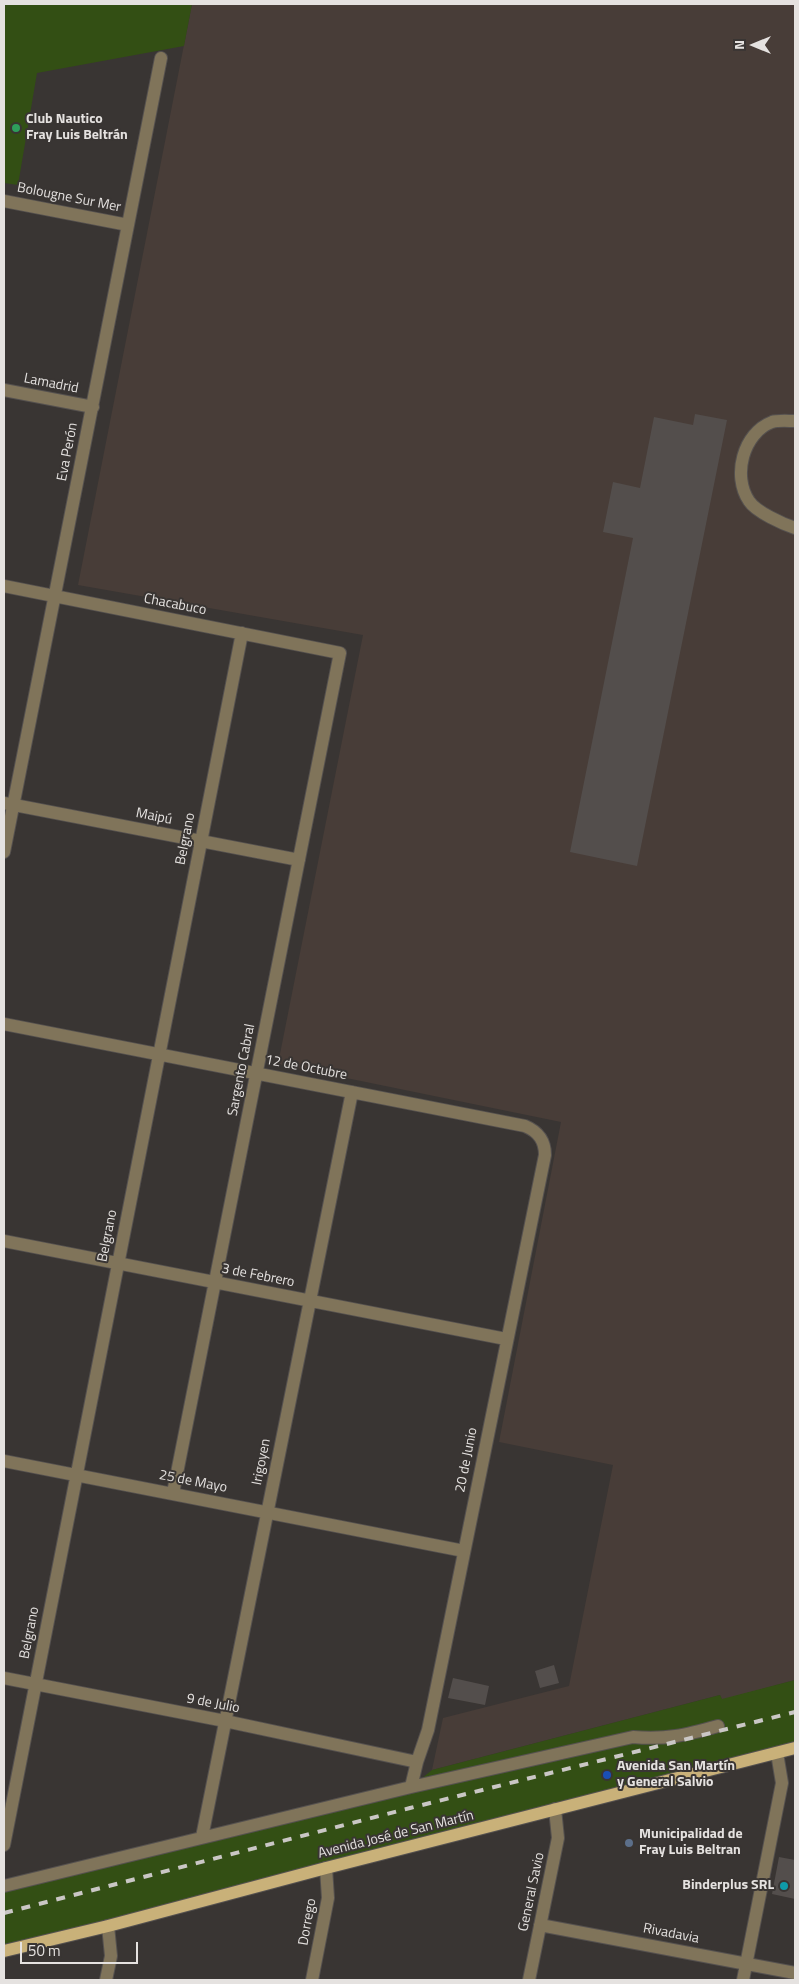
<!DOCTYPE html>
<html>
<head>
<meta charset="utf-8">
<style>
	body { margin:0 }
	#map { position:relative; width:799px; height:1984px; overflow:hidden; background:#393533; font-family:"Titillium Web",sans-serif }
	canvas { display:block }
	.frame { position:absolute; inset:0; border:5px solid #e5e2e0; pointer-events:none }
	.north { position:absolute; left:729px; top:20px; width:50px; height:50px; -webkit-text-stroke:4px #393533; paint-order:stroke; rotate:270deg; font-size:14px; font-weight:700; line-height:20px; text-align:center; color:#e5e2e0 }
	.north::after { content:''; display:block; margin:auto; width:18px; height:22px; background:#e5e2e0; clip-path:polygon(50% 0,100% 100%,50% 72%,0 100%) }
	.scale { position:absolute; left:20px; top:1942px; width:118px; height:22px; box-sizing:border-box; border:2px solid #e5e2e0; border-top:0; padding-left:6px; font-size:15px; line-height:18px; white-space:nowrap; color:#e5e2e0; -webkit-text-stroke:4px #393533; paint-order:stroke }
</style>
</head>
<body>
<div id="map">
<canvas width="799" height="1984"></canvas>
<div class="frame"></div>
<div class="north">N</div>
<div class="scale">50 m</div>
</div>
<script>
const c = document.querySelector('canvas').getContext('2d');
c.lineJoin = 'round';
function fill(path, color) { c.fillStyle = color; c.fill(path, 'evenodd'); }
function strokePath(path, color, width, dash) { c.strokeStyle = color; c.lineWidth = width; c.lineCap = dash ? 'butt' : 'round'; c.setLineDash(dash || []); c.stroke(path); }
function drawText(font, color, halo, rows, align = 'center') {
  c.font = font + ' "Titillium Web",sans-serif'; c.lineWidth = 4; c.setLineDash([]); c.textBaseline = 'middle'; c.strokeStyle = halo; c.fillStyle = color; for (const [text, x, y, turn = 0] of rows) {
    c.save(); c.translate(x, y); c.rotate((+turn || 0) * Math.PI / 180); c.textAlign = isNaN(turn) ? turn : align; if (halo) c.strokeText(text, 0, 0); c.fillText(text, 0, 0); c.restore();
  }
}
fill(new Path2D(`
	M192,4H795V1680L722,1700L720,1695L432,1770L443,1718L569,1686L613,1465L499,1442L561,1122L278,1064L363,635L78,585Z`), '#483d38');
fill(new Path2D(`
	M4,4H192L184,46L37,73L18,185L4,183Z
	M795,1680V1748L4,1951V1886L411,1787L432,1770L720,1695L722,1699Z`), '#334f14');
fill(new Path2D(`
	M695,414L727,420L637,866L570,852L633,538L603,532L613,482L640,488L654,417L693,425Z
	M554,1665L559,1683L540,1688L535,1671Z
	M453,1678L489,1686L485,1705L448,1698Z
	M779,1857L795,1860V1899L772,1894Z`), '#534e4c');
const minor = new Path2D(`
	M4,201L128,225
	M4,390L93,407
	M795,421C788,421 778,420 772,422C743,433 732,476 749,501C756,512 783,524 795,528
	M4,586L340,653L173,1493
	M4,803L299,860
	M4,852L161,58
	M4,1024L525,1126C539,1132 545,1141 545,1155L428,1730L417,1762L411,1787
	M4,1241L506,1339
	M4,1461L464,1551
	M4,1678L225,1721L417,1762
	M202,1837L352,1092
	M4,1845L242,633
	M4,1886L411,1787L633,1737C666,1740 686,1735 718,1726
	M540,1925L795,1973
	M106,1980L111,1956L108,1926
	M312,1980L328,1898L326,1868
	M529,1980L558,1838L555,1809
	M743,1980L782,1783L777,1753`);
const major = new Path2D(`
	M4,1951L108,1926L326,1868L795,1748`);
strokePath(minor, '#55514f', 14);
strokePath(major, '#55514f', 14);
strokePath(minor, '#80745a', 12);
strokePath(major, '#c9b179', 12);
strokePath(new Path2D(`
	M4,1913L410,1808L795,1712`), '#cac7c5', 4, [9, 9]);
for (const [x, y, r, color] of [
	[16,128,5,"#2e9e5b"],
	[607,1775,5,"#1a4fb4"],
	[629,1843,5,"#5c6f8a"],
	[784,1886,5,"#0f9aa8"]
]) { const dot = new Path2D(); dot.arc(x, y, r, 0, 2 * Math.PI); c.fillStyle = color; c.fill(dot); strokePath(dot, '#393533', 2); }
drawText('bold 14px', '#e5e2e0', '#393533', [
	["Club Nautico",26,120],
	["Fray Luis Beltrán",26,136],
	["Avenida San Martín",617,1767],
	["y General Salvio",617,1783],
	["Municipalidad de",639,1835],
	["Fray Luis Beltran",639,1851],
	["Binderplus SRL",774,1886,"right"]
], 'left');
drawText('14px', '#e5e2e0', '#393533', [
	["Bolougne Sur Mer",69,198,11],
	["Lamadrid",51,384,11],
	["Eva Perón",68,452,-79],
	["Chacabuco",175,605,11],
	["Maipú",154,817,11],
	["Belgrano",186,839,-79],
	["12 de Octubre",306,1068,11],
	["Sargento Cabral",242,1070,-79],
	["Belgrano",108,1236,-79],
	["3 de Febrero",258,1276,11],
	["20 de Junio",467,1460,-79],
	["Irigoyen",262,1462,-79],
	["25 de Mayo",193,1482,11],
	["Belgrano",30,1633,-79],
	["9 de Julio",213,1704,11],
	["Avenida José de San Martín",396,1835,-14],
	["General Savio",532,1892,-78],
	["Dorrego",308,1922,-80],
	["Rivadavia",671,1934,11]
]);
</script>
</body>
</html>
